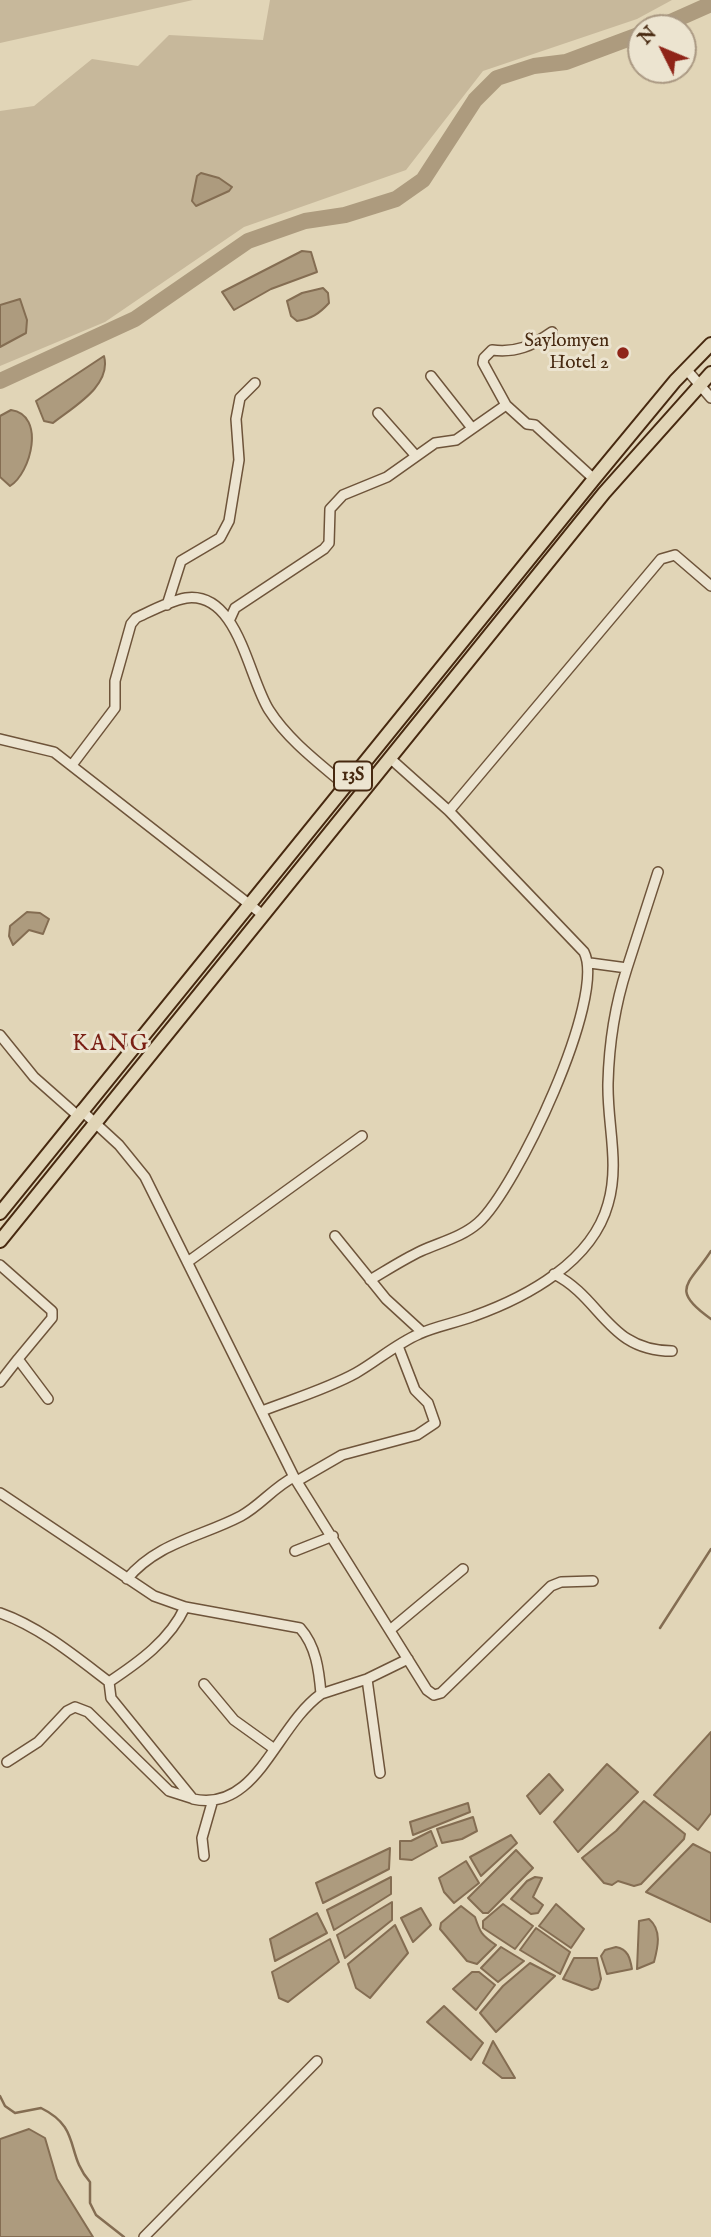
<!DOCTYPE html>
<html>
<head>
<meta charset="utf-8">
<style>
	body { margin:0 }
	#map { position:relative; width:711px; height:2237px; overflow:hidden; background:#e1d5b7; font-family:"IM FELL English",serif }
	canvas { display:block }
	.north { position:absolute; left:627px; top:14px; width:70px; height:70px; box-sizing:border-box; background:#ece4d0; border:2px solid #aa9983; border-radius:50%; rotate:313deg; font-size:19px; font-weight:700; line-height:28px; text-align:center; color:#472910 }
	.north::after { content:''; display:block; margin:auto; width:24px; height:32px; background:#8f2418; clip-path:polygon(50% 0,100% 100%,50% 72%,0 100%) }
</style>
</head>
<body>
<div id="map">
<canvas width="711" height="2237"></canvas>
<div class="north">N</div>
</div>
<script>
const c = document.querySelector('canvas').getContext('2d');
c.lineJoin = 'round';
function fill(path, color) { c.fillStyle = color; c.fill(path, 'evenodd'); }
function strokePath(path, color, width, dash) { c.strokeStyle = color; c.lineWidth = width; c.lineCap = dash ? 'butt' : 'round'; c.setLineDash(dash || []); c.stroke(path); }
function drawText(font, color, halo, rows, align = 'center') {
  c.font = font + ' "IM FELL English",serif'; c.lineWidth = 6; c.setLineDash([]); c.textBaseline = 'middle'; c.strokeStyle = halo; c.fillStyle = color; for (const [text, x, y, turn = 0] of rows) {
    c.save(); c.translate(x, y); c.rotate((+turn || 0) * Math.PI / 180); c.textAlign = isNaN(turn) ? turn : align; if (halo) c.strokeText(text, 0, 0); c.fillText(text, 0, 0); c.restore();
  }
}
fill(new Path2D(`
	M0,0H193L0,43Z
	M270,0H672L637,19L483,71L406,170L244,227L105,322L0,366V111L34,106L92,59L138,66L169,35L263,40Z`), '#c7b89b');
const water = new Path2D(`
	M201,173L219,178L232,187L229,191L196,206L192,201L197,176Z
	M302,251L311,252L317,272L271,289L234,310L222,292Z
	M323,288L328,293L329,303C319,314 311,319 297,321L291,316L287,301L302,293Z
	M20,299L27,320L26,333L0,347V305Z
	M104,356C112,386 73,407 53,423L44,421L36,401Z
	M11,410C46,415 31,473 10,486L0,477V416Z
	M27,912L40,913L49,919L43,934L29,930L13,945L9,936L10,926Z
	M711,1732V1813L698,1830L654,1795Z
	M607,1764L638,1792L578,1852L554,1822Z
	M549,1774L563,1790L540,1814L527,1796Z
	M644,1801L685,1834L684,1839L641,1884L634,1886L618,1881L612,1885L604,1883L582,1858L616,1831Z
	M468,1803L470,1812L413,1835L410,1822Z
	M473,1817L477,1831L462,1839L442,1843L437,1829Z
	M431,1831L437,1846L412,1860L400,1859V1841H411Z
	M511,1835L517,1843L481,1876L470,1857Z
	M693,1844L711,1853V1922L646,1892Z
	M390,1848L389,1869L323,1903L316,1883Z
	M516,1850L533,1868L488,1913H483L468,1898Z
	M466,1861L479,1883L454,1903L444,1892L439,1878Z
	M391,1877V1894L334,1930L327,1910Z
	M535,1877L542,1878L533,1897L543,1905L538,1913L531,1914L511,1899L527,1881Z
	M392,1902V1920L345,1958L337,1935Z
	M503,1904L533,1926L515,1949L483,1928V1921Z
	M556,1904L584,1929L571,1948L539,1926Z
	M461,1906L475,1917C480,1932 481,1935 496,1945L477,1964L467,1961L440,1929L441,1923Z
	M421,1908L431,1925L413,1942L401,1918Z
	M317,1913L327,1933L275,1961L270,1939Z
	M649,1919C662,1930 658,1947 654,1962L637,1969L639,1921Z
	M395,1925L408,1953L370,1998L356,1988L348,1964Z
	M536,1928L570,1952L560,1974L520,1950Z
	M330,1939L339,1962L288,2002L279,1998L272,1972Z
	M501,1947L524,1961L498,1982L481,1968Z
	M616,1947C628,1949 630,1958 632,1969L607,1974L601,1956L605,1950Z
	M574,1958H597L601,1979L598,1988L592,1990L563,1979Z
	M530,1963L555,1976L496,2032L480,2013L503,1986Z
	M472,1972H479L495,1985L476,2010L453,1989Z
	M444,2006L483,2043L471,2060L427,2022Z
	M493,2041L515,2078H502L483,2063Z
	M29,2129L45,2138L57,2179L93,2237H0V2139Z`);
fill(water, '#ad9b7e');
strokePath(water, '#846d52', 2);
strokePath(new Path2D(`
	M711,1251C690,1284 668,1289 711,1319
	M660,1628L711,1549
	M0,2096L5,2106L15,2113L41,2108C82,2128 65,2154 90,2182V2203L96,2215L124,2237`), '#846d52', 2.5);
strokePath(new Path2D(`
	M657,28L711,4
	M0,381L135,319L248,241L305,221L345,215L396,199L423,180L475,100L497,78L534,66L566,62L641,34`), '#ad9b7e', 16);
const minor = new Path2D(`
	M686,369L711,398
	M431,376L472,428
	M506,405L483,363L484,358L492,350C516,353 532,346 552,332
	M378,413L416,456
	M167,605L181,561L220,538L229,521L239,460L236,419L240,398L255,383
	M230,619L235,608L324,549L329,543L330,509L343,495L387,477L435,443L456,440L506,405L527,424L535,425L594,479
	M0,739L54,752L263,915
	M72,765L115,708V681L131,624L136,618C151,611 169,601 186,598C238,591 248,677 269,710C288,740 319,763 346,786
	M449,811L661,559L675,555L711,586
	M627,968L658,872
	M0,1035L34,1077L77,1115
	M81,1110L119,1145L145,1177L294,1477L427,1690L434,1695L441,1693L551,1586L561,1582L593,1581
	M335,1236L386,1299L422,1332
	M189,1261L362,1136
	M0,1265L52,1311V1318L18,1359L48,1399
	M554,1274C602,1298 608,1351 672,1351
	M370,1280C387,1270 404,1259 421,1251C441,1242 462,1237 478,1223C516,1189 607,997 584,952L449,811L392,760
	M0,1382L18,1359
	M262,1411C293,1399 327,1389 356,1373C377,1361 396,1344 419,1334C436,1326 456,1323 474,1316C527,1297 592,1262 608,1204C620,1163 607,1124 608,1083C609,1044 615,1005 627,968L590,963
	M297,1481L342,1455L417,1435L435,1423L428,1403L415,1390L398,1346
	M0,1493L154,1596L185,1607L300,1628C316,1646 319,1670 321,1694C275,1727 257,1813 193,1799L111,1698L109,1682C76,1657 40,1627 0,1613
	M295,1551L333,1536
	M127,1579C158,1542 201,1537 241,1516C261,1505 274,1487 294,1477
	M390,1630L463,1569
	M367,1679L380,1773
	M109,1682C139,1662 170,1640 185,1607
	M204,1684L234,1720L273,1748
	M321,1694L367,1679L408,1659
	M7,1762L38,1742L67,1711L75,1707L88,1712L169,1791L191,1798
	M204,1856L202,1838L212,1803
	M144,2237L317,2061`);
const highway = new Path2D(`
	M0,1213L594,479L675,381L711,344
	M0,1241L604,493L711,373`);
strokePath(minor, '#6e543a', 12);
strokePath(highway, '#472910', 16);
strokePath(minor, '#ece4d0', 9);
strokePath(highway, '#e1d5b7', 12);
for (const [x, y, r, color] of [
	[623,353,7,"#8f2418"]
]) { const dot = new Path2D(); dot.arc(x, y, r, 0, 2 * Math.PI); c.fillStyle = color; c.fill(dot); strokePath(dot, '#ece4d0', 2.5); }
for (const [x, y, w] of [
	[353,776,38]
]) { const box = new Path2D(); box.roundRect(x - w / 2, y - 14.5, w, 29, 5); c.fillStyle = '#ece4d0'; c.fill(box); strokePath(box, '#472910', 2); }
drawText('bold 18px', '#472910', null, [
	["13S",353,776]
]);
drawText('19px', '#472910', '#ece4d0', [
	["Saylomyen",609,342],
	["Hotel 2",609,364]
], 'right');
c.letterSpacing = '2px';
drawText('23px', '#7a1f14', '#ece4d0', [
	["KANG",111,1045]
]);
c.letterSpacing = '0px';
</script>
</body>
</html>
